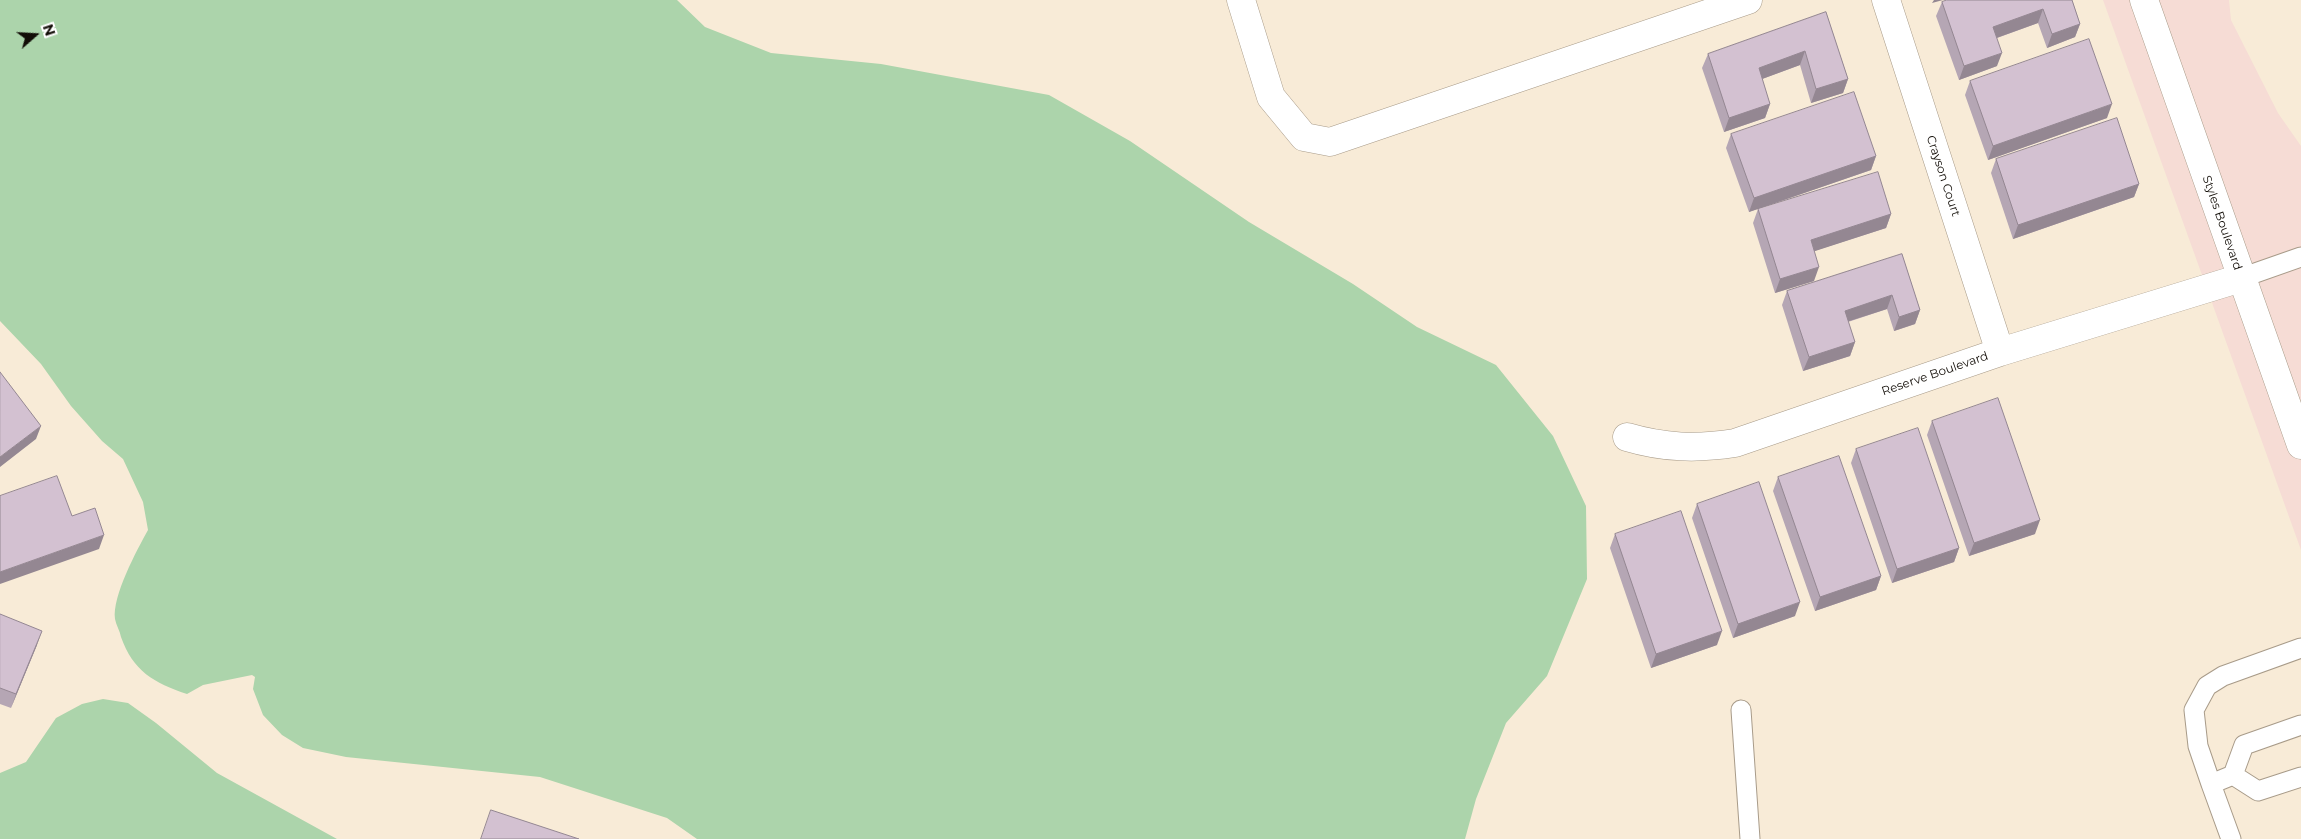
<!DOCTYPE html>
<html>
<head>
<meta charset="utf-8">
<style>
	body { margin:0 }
	#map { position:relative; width:2301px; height:839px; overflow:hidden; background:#f8ebd7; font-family:Montserrat,sans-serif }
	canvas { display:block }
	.north { position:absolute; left:10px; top:10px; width:50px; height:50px; -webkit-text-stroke:4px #fff; paint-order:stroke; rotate:71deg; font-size:14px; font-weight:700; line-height:20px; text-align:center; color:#120d07 }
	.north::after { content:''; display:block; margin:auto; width:18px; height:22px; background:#120d07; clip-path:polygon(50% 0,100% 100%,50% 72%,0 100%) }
</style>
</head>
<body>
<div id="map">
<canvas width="2301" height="839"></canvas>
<div class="north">N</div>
</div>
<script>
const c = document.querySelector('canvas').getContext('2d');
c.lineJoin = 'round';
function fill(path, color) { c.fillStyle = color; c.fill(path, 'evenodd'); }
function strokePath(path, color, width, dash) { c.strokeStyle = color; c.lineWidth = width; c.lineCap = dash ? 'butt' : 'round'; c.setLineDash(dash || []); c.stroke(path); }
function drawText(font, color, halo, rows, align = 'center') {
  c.font = font + ' Montserrat,sans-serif'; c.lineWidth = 5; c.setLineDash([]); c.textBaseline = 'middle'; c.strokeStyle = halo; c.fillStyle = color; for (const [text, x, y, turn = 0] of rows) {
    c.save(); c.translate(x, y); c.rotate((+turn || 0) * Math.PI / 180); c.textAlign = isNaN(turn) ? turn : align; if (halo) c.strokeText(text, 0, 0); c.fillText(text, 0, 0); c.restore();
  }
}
fill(new Path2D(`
	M2103,0H2229L2231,20L2278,113L2301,146V550Z`), '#f6dcd5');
fill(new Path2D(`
	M0,0H677L705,27L771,53L881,64L1049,95L1130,141L1249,222L1353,284L1417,327L1496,365L1553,436L1586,506L1587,579L1547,676L1506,723L1476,799L1465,839H697L667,818L540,777L346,757L303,748L282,735L263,715L253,689L255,677L252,675L203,685L187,694C154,683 133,671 121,637C120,631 116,625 115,619C112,596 137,550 148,530L143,502L123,459L102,441L71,406L41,364L0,321Z
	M103,699L128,703L156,723L217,773L337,839H0V773L26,762L56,718L82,704Z`), '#acd4ab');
const service = new Path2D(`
	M2241,278L2301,257
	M1741,710L1750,839
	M2233,775L2258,791L2301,777
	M2211,784L2198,746L2194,710L2207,686L2223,676L2301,648
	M2231,839L2211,784L2233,775L2244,745L2301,725`);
const minor = new Path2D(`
	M1241,0L1271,97L1304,137L1330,142L1748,0
	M1886,0L2000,352
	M2144,0L2301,445
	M1627,437C1664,448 1697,449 1735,443L2000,352L2241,278`);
strokePath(service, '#a89b89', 21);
strokePath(minor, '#a89b89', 29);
strokePath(service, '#fff', 19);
strokePath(minor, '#fff', 28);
fill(new Path2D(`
	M2072,0L2080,24L2075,37L2047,48L2038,23L1997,38V66L1959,80L1936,16L1942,2Z
	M1826,12L1848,79L1843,93L1811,103L1800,65L1762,79L1770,104L1765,118L1724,132L1702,68L1708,54Z
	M1970,81L2107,118L1988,160L1965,95Z
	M1731,134L1876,156L1871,170L1749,212L1726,148Z
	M1996,159L2139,184L2134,197L2013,239L1991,173Z
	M1758,209L1891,214L1886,228L1814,251V281L1775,293L1753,223Z
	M1902,254L1920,310L1915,324L1894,331L1887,309L1848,322L1855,342L1850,356L1803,371L1782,305L1787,291Z
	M1932,421L2035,534L1969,556L1927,435Z
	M1856,449L1959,548L1954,562L1892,583L1851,463Z
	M1778,477L1881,576L1876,590L1815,611L1773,491Z
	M1697,504L1795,616L1733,638L1692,518Z
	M1615,534L1717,645L1651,668L1610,548Z
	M0,614L37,645L11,708L0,704Z`), '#b5a6b4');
fill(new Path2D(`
	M1934,0H1943L1932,3Z
	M2043,9L2038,23L1988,41L1993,27Z
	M2080,24L2075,37L2047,48L2052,34Z
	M1805,51L1800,65L1754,82L1759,68Z
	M2002,53L1997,66L1959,80L1964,66Z
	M1848,79L1843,93L1811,103L1816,89Z
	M1770,104L1765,118L1724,132L1729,118Z
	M2112,104L2107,118L1988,160L1993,146Z
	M1876,156L1871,170L1749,212L1754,198Z
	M2139,184L2134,197L2013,239L2018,225Z
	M1891,214L1886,228L1806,254L1811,240Z
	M1819,267L1814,281L1775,293L1780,279Z
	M1892,295L1887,309L1840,324L1845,311Z
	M1920,310L1915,324L1894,331L1899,317Z
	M1855,342L1850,356L1803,371L1809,357Z
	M41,426L36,439L0,467V457Z
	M2040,520L2035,534L1969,556L1974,543Z
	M104,535L99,549L0,584V572Z
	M1959,548L1954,562L1892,583L1897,569Z
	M1881,576L1876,590L1815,611L1820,597Z
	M1800,602L1795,616L1733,638L1738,624Z
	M42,631L37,645L11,708L16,694Z
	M1722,631L1717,645L1651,668L1656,654Z`), '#948792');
const building = new Path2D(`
	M1947,0H2072L2080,24L2052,34L2043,9L1993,27L2002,53L1964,66L1942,2Z
	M1826,12L1848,79L1816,89L1805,51L1759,68L1770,104L1729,118L1708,54Z
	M2089,39L2112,104L1993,146L1970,81Z
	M1854,92L1876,156L1754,198L1731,134Z
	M2117,118L2139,184L2018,225L1996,159Z
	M1878,172L1891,214L1811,240L1819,267L1780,279L1758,209Z
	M1902,254L1920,310L1899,317L1892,295L1845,311L1855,342L1809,357L1787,291Z
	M0,372L41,426L0,457Z
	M1998,398L2040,520L1974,543L1932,421Z
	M1918,428L1959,548L1897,569L1856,449Z
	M1839,456L1881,576L1820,597L1778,477Z
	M57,476L72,516L95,508L104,535L0,572V496Z
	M1759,482L1800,602L1738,624L1697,504Z
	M1681,511L1722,631L1656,654L1615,534Z
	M0,614L42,631L16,694L0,688Z
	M491,810L579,839H481Z`);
fill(building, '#d3c1d1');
strokePath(building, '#948792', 1);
drawText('12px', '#120d07', '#fff', [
	["Crayson Court",1943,176,72],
	["Styles Boulevard",2222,223,71],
	["Reserve Boulevard",1935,374,-19]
]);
</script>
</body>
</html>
